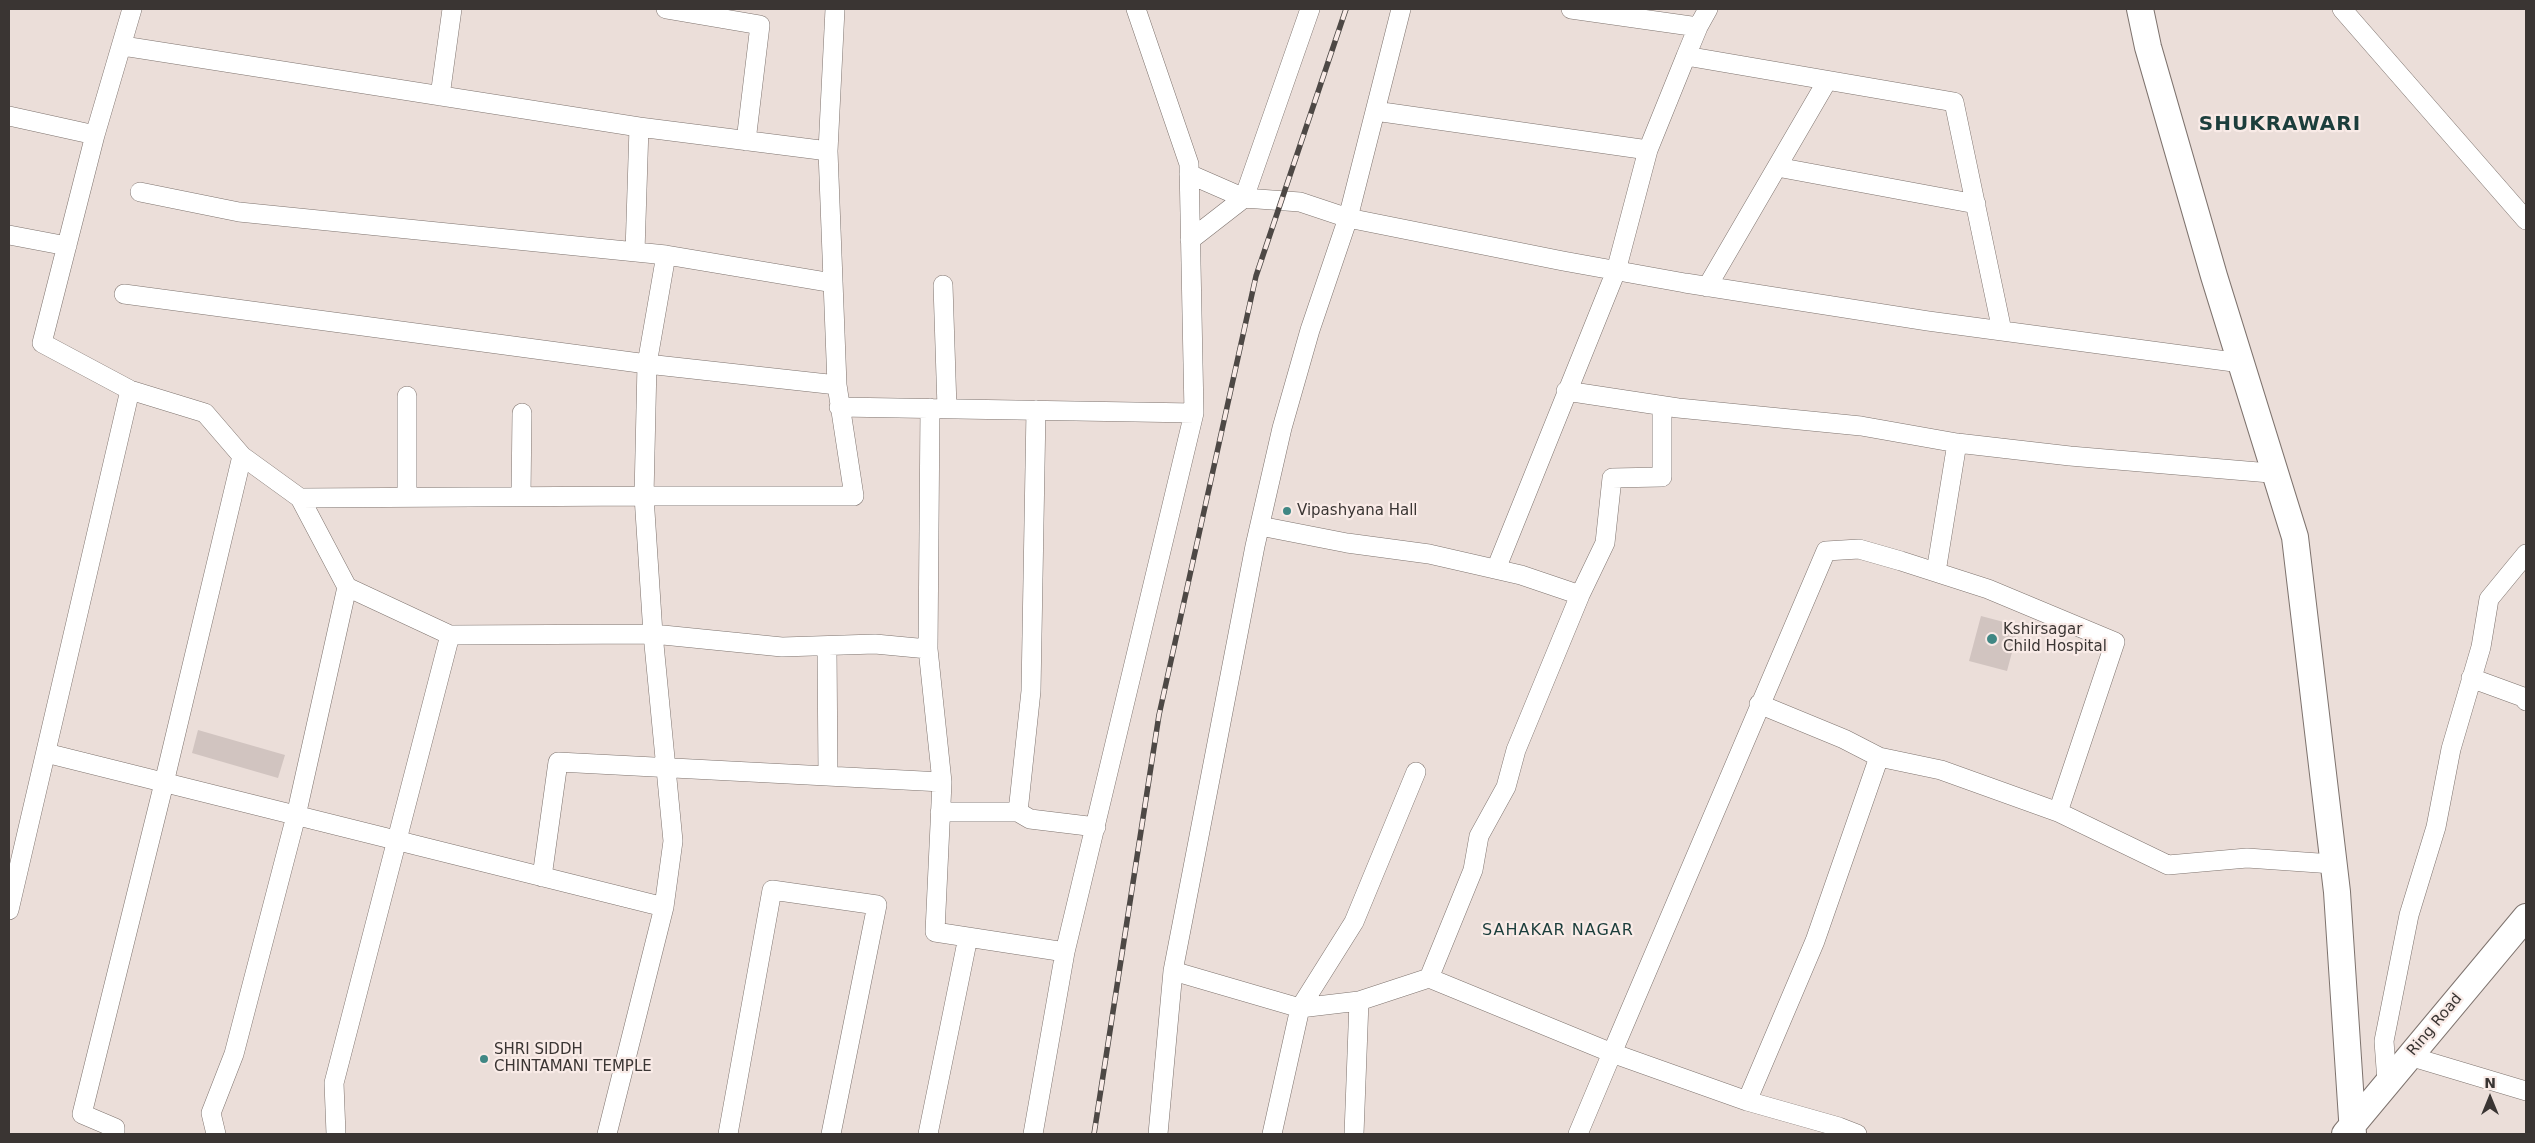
<!DOCTYPE html>
<html>
<head>
<meta charset="utf-8">
<style>
	body { margin:0 }
	#map { position:relative; width:2535px; height:1143px; overflow:hidden; background:#ebded9; font-family:"DejaVu Sans",sans-serif }
	canvas { display:block }
	.frame { position:absolute; inset:0; border:10px solid #3a3533; pointer-events:none }
	.north { position:absolute; left:2465px; top:1073px; width:50px; height:50px; -webkit-text-stroke:4px #f9ebe7; paint-order:stroke; rotate:0deg; font-size:14px; font-weight:700; line-height:20px; text-align:center; color:#3a3533 }
	.north::after { content:''; display:block; margin:auto; width:18px; height:22px; background:#3a3533; clip-path:polygon(50% 0,100% 100%,50% 72%,0 100%) }
</style>
</head>
<body>
<div id="map">
<canvas width="2535" height="1143"></canvas>
<div class="frame"></div>
<div class="north">N</div>
</div>
<script>
const c = document.querySelector('canvas').getContext('2d');
c.lineJoin = 'round';
function fill(path, color) { c.fillStyle = color; c.fill(path, 'evenodd'); }
function strokePath(path, color, width, dash) { c.strokeStyle = color; c.lineWidth = width; c.lineCap = dash ? 'butt' : 'round'; c.setLineDash(dash || []); c.stroke(path); }
function drawText(font, color, halo, rows, align = 'center') {
  c.font = font + ' "DejaVu Sans",sans-serif'; c.lineWidth = 4.5; c.setLineDash([]); c.textBaseline = 'middle'; c.strokeStyle = halo; c.fillStyle = color; for (const [text, x, y, turn = 0] of rows) {
    c.save(); c.translate(x, y); c.rotate((+turn || 0) * Math.PI / 180); c.textAlign = isNaN(turn) ? turn : align; if (halo) c.strokeText(text, 0, 0); c.fillText(text, 0, 0); c.restore();
  }
}
fill(new Path2D(`
	M1981,616L2019,626L2007,671L1969,661Z
	M198,730L285,755L278,778L192,753Z`), '#d1c4c0');
const street = new Path2D(`
	M132,9L95,135L42,343L130,390L205,413L242,456L300,498L644,496L653,634L673,841L664,907L607,1134
	M666,9L760,25L746,141
	M1310,9L1244,198L1300,202L1348,218L1563,261L1685,283L1928,321L2241,363
	M1571,9L1698,27L1686,56L1954,102L2002,331
	M2342,9L2526,220
	M1698,27L1708,9
	M123,46L639,127
	M440,96L452,9
	M1375,111L1648,150L1686,56
	M9,116L95,135
	M828,151L835,9
	M1777,167L1976,204
	M1189,174L1244,198L1190,240
	M140,192L239,212L666,255L833,283
	M9,235L67,246
	M635,252L639,127L828,151L837,385L854,496H644L647,364L666,255
	M943,285L947,408
	M1707,287L1827,81
	M124,294L647,364L837,385
	M1566,391L1678,408L1861,426L1957,443L2070,456L2270,473L2274,472
	M407,396V497
	M839,407L1194,413
	M521,496L522,413
	M300,498L347,587L450,635L334,1083L336,1134
	M1260,526L1347,543L1429,554L1521,575L1580,595
	M1496,569L1616,271L1648,150
	M1936,572L1957,443
	M450,635L653,634L782,647L875,644L928,649L942,782L935,932L1065,952
	M827,648L828,776
	M928,649L930,408
	M2471,678L2523,697L2526,701
	M1759,704L1844,739L1879,757L1941,770L2058,812
	M46,753L664,907
	M940,812H1018L1030,819L1096,827
	M1018,812L1031,691L1036,410
	M542,877L558,762L942,782
	M9,910L130,390
	M1173,971L1300,1008L1359,1001L1429,978L1612,1053L1826,551L1859,549L1901,561L1988,589L2115,642L2058,812L2168,865L2247,858L2333,864
	M1429,978L1473,870L1479,836L1506,787L1516,750L1580,595L1605,543L1612,478L1662,477V406
	M2409,1056L2526,1091
	M2387,1082L2384,1041L2409,915L2436,827L2451,749L2481,647L2489,599L2526,554
	M1747,1101L1815,941L1879,757
	M1839,1127L1857,1134
	M115,1134V1128L82,1114L164,783L242,456
	M216,1134L211,1113L234,1054L296,816L347,587
	M728,1134L772,890L877,905L831,1134
	M928,1134L968,937
	M1033,1134L1065,952L1194,413L1189,164L1136,9
	M1158,1134L1173,971L1255,546L1282,428L1310,330L1348,218L1401,9
	M1272,1134L1300,1008L1354,922L1416,772
	M1354,1134L1359,1001
	M1578,1134L1612,1053L1747,1101L1839,1127L1836,1134`);
const secondary = new Path2D(`
	M2140,9L2148,47L2214,276L2295,537L2337,892L2353,1134
	M2345,1134L2526,917`);
strokePath(street, '#7e736e', 20);
strokePath(secondary, '#7e736e', 28);
strokePath(street, '#fff', 19);
strokePath(secondary, '#fff', 26);
const rail = new Path2D(`
	M1094,1134L1159,715L1256,276L1346,9`);
strokePath(rail, '#4d4845', 5.5);
strokePath(rail, '#f9ebe7', 4, [11]);
for (const [x, y, r, color] of [
	[1287,511,5,"#408784"],
	[1992,639,6,"#408784"],
	[484,1059,5,"#408784"]
]) { const dot = new Path2D(); dot.arc(x, y, r, 0, 2 * Math.PI); c.fillStyle = color; c.fill(dot); strokePath(dot, '#f9ebe7', 2); }
drawText('15px', '#3a3533', '#f9ebe7', [
	["Vipashyana Hall",1297,511],
	["Kshirsagar",2003,630],
	["Child Hospital",2003,647],
	["SHRI SIDDH",494,1050],
	["CHINTAMANI TEMPLE",494,1067]
], 'left');
drawText('15px', '#3a3533', '#f9ebe7', [
	["Ring Road",2435,1025,-50]
]);
c.letterSpacing = '1px';
drawText('16px', '#1c3e3c', '#f9ebe7', [
	["SAHAKAR NAGAR",1558,931]
]);
c.letterSpacing = '0px';
c.letterSpacing = '1px';
drawText('bold 20px', '#1c3e3c', '#f9ebe7', [
	["SHUKRAWARI",2280,125]
]);
c.letterSpacing = '0px';
</script>
</body>
</html>
